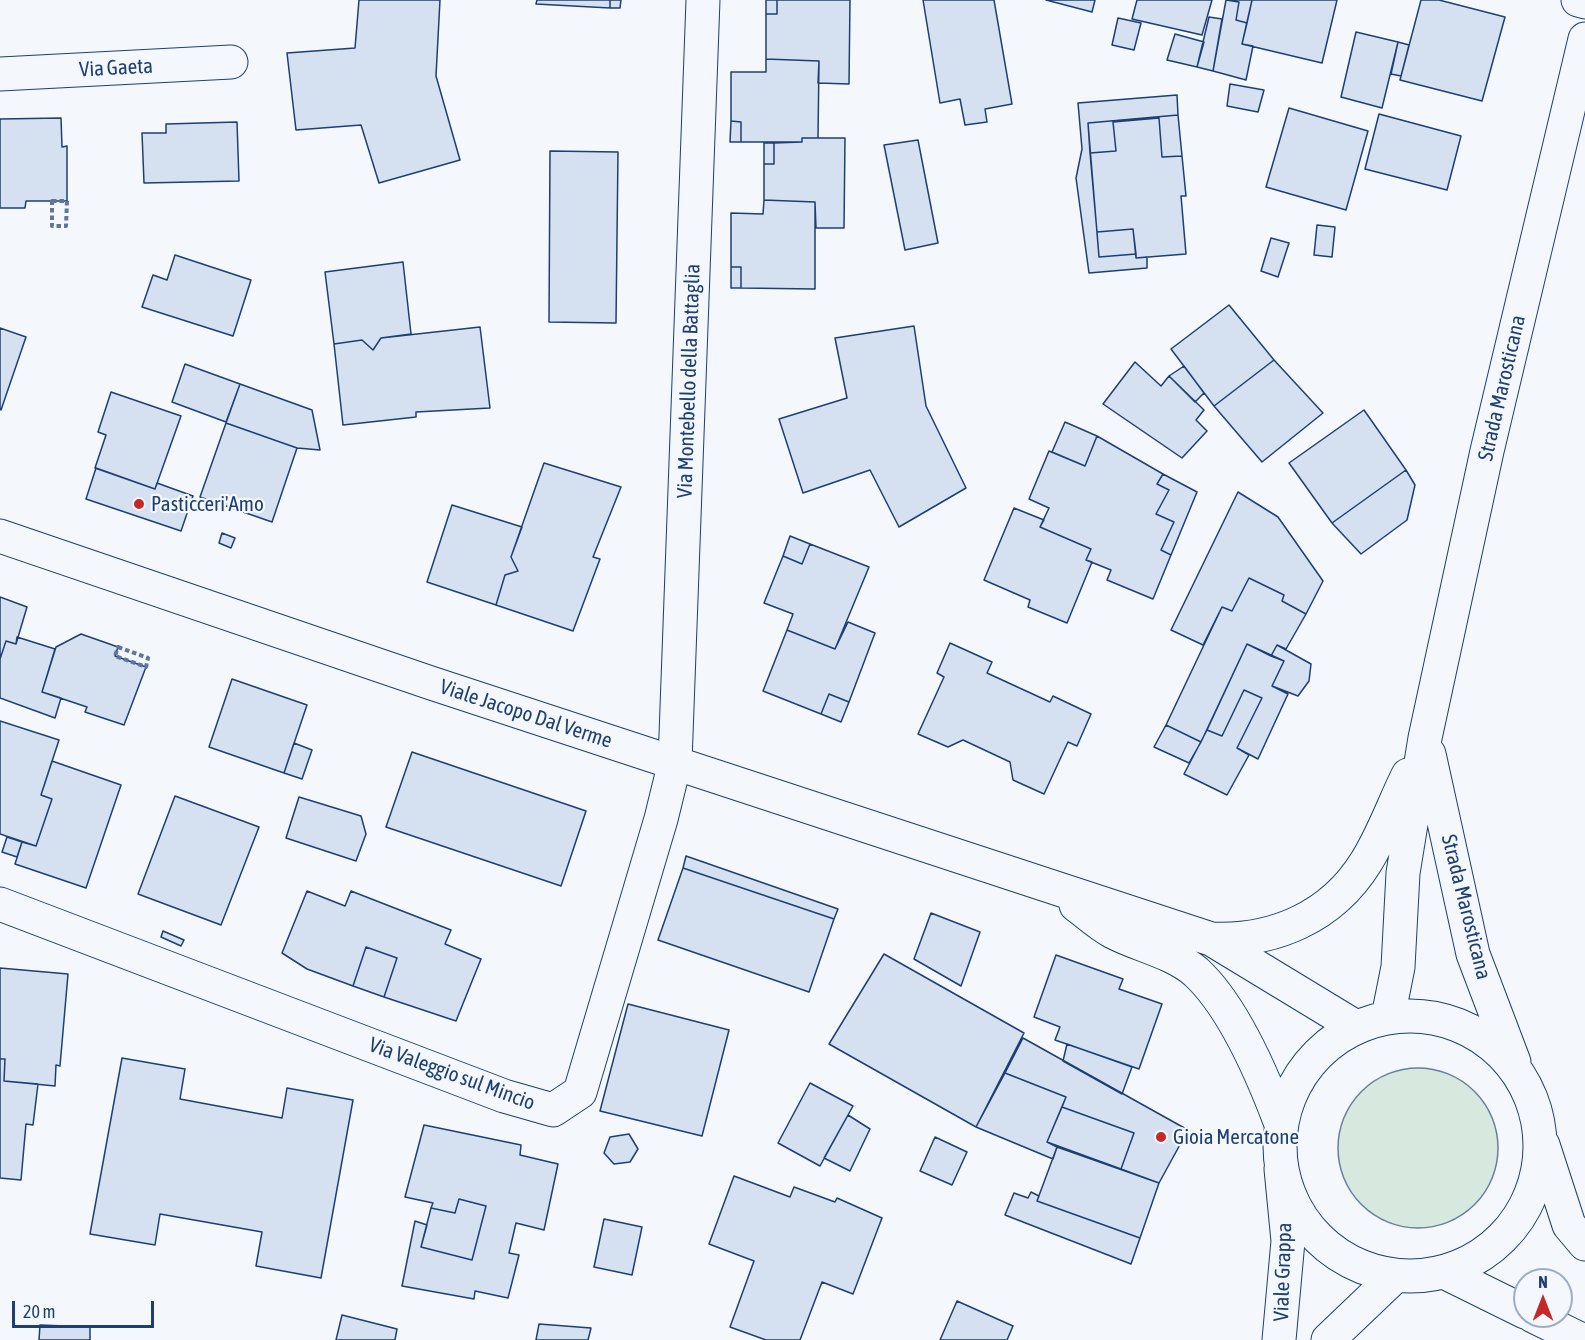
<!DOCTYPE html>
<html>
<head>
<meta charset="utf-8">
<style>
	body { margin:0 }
	#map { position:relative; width:1585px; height:1340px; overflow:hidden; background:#f4f7fb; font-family:"Asap Condensed",sans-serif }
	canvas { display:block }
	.north { position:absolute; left:1513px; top:1268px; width:60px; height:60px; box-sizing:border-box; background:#f4f7fb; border:2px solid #9eadc5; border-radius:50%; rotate:0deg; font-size:16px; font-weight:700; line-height:24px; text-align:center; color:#1d3f73 }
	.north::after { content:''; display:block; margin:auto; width:21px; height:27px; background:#c62828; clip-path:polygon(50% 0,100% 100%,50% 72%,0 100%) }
	.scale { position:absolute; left:12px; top:1301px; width:142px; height:27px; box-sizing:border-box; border:3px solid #1d3f73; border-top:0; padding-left:8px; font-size:18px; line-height:21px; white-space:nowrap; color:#1d3f73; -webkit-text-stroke:4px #f4f7fb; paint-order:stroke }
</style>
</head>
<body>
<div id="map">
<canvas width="1585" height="1340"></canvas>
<div class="north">N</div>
<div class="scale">20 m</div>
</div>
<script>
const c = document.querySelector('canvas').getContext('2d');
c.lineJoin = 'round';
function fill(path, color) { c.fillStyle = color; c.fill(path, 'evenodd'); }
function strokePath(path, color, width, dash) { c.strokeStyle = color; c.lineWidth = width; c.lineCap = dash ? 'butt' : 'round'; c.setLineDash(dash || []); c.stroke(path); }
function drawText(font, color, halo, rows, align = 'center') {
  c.font = font + ' "Asap Condensed",sans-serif'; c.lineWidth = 4.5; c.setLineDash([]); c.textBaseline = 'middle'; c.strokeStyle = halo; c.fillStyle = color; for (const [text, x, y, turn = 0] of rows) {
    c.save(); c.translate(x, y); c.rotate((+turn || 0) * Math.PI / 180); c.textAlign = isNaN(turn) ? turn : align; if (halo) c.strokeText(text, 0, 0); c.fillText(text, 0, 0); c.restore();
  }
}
const green = new Path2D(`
	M1338 1148a80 80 0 1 1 160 0a80 80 0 1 1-160 0Z`);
fill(green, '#d7e8df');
strokePath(green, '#687fa3', 1.5);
const building = new Path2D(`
	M359,0H440L436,76L460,160L379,183L361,125L296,130L287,53L355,48Z
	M537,0H610V8L536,4Z
	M610,0H621L620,8H610Z
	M766,0H777V14H766Z
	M777,0H850L849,84L818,83L819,61L766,59V14H777Z
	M923,0H994L1012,104L985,109L987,122L965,125L960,99L940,103Z
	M1046,0H1095L1092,12Z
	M1137,0H1212L1202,35L1132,19Z
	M1226,0L1239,2L1236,20L1247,23L1242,44L1253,46L1246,80L1213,71Z
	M1226,0H1252L1247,23L1236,20L1239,2Z
	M1252,0H1337L1322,63L1242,44Z
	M1421,0H1439L1505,17L1482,101L1400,80Z
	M1209,17L1222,19L1213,71L1197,67Z
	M1118,18L1141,23L1134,50L1112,45Z
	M1356,32L1398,42L1382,108L1341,97Z
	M1175,34L1204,42L1197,67L1167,60Z
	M1398,42L1409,45L1401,76L1391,74Z
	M766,59L819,61L818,138H802V142H741V122L731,121V72H766Z
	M1230,84L1264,90L1258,112L1227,106Z
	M1177,95L1178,115L1088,123L1099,257L1136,254V258L1147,257V268L1089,273L1076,178L1082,149L1078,103Z
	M1289,108L1368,131L1346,210L1266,187Z
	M1379,114L1461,136L1447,190L1365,169Z
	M1178,115L1182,156L1162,157L1159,118L1113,122L1116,151L1090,153L1088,123Z
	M61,118L62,147L67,146V201H26L25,208H0V119Z
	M1159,118L1162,157L1182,156L1186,196H1181L1186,254L1136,258L1133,229L1097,232L1090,153L1116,151L1113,122Z
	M731,121L741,122V142H730Z
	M237,122L239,181L144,183L142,133H166V124Z
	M802,138H845L844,228H816L815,202L764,200V164H774V143L802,142Z
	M918,140L938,243L905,250L884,145Z
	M764,143H774V164H764Z
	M550,151L618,152L616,323L549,322Z
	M764,200L815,202V289L741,288V267H731V213L763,214Z
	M1317,225L1335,227L1332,257L1314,255Z
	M1133,229L1136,254L1099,257L1097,232Z
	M1271,238L1289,243L1278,277L1261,271Z
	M175,255L251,280L233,336L142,307L153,275L167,280Z
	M403,262L411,334L381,338L373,350L362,340L334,344L325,272Z
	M731,267H741V288H731Z
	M1229,305L1274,360L1214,406L1171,349Z
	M914,326L926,406L966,488L899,527L870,470L803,493L779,419L847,398L835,338Z
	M480,327L490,408L416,412V417L343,425L334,344L362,340L373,350L381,338Z
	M0,328L26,337L1,410L0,409Z
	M1274,360L1323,413L1262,462L1214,406Z
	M1135,362L1161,386L1169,376L1204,410L1196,420L1207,431L1182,458L1103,404Z
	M185,364L240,384L226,422L172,402Z
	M1184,366L1204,393L1195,402L1169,376Z
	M240,384L312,410L320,450L297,448L226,423Z
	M111,392L181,416L155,489L95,468L106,435L98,432Z
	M1364,410L1406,470L1332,523L1289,463Z
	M1065,422L1097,436L1085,466L1052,452Z
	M226,423L297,448L272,522L200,497Z
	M1097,436L1163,474L1157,484L1169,490L1156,514L1174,522L1161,550L1171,555L1153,599L1107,580L1111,570L1086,560L1091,549L1040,527L1049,508L1029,499L1049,451L1085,466Z
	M544,463L621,487L593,557L600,559L573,631L496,605L505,575L518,571L511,557Z
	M96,468L155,489L157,483L193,496L181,531L86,499Z
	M1406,470L1415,485L1407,520L1361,554L1332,523Z
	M1163,474L1197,492L1171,555L1161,550L1174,522L1156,514L1169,490L1157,484Z
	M1238,492L1278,517L1323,581L1306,614L1282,601L1284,595L1249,578L1232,611L1222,607L1203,645L1171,630Z
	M452,505L522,527L511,557L518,571L505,575L496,605L427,582Z
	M1014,508L1044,520L1040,527L1091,549L1086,560L1092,562L1067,623L1028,607L1030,600L984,580Z
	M222,533L235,538L231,548L219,543Z
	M790,536L810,544L802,564L783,556Z
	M810,544L869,567L835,649L787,630L793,614L764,603L783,556L802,564Z
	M1249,578L1284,595L1282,601L1306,614L1286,649L1277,645L1271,656L1247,644L1201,742L1166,725L1222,607L1232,611Z
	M0,597L27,607L16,644L6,641L0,659Z
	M848,622L875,633L849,702L829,694L821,714L763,691L787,630L835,649Z
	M81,634L118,647L115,656L146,667L124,725L85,712L87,707L42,692L56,647Z
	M17,637L55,649L42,692L61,698L55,718L0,698V659L6,641L16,644Z
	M950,643L992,662L987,673L1050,702L1053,696L1091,714L1077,746L1068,742L1044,794L1013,780L1010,762L963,740L948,747L918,734L944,677L937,673Z
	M1247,644L1284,661L1272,686L1288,694L1258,759L1237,748L1262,698L1244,690L1222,736L1207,730Z
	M1277,645L1311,664L1309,681L1298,696L1272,686L1284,661L1271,656Z
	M232,679L307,705L284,773L209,747Z
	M1244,690L1262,698L1237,748L1249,755L1227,795L1184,774L1207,730L1222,736Z
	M829,694L849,702L841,722L821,714Z
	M0,721L59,740L41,795L52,799L36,846L0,834Z
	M1166,725L1201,742L1189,763L1154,747Z
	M294,743L312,750L302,779L284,773Z
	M412,752L586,811L561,886L386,827Z
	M52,761L121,785L86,888L15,864L22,842L36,846L52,799L41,795Z
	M175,796L259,827L221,925L138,894Z
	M299,797L361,816L366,834L356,861L286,838Z
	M7,837L22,842L17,857L2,852Z
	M686,856L838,909L834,919L683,868Z
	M683,868L834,919L809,992L658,940Z
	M307,891L345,906L351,891L451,930L445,944L481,959L456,1021L384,997L397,958L366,947L353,986L307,969L282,953Z
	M931,913L980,932L961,986L914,959Z
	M163,931L184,940L181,946L161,937Z
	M366,947L397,958L384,997L353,986Z
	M884,954L1024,1033L976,1127L829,1044Z
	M1056,955L1123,979L1119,989L1162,1004L1139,1069L1055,1040L1060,1027L1034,1017Z
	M0,968L68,974L60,1066L56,1065L55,1086L4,1081L5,1059H0Z
	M628,1004L729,1030L702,1136L600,1111Z
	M1023,1038L1188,1130L1159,1183L1121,1169L1134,1133L1062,1107L1066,1097L1005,1073Z
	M1067,1044L1132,1067L1122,1094L1063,1061Z
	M122,1058L185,1069L180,1099L282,1118L287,1088L353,1100L321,1278L256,1266L262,1232L160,1214L155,1245L90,1234Z
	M0,1059H5L4,1081L38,1084L33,1125L26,1124L21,1180L0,1178Z
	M1005,1073L1066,1097L1047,1142L1057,1147L1053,1159L976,1127Z
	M810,1083L853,1106L820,1166L778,1143Z
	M1062,1107L1134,1133L1121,1169L1047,1142Z
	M848,1115L870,1129L850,1171L824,1158Z
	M424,1125L521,1145L520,1155L558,1164L544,1230L516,1223L509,1253L519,1255L508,1298L475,1291L474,1299L402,1286L415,1221L427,1225L421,1247L472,1260L486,1206L459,1199L455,1213L431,1208L433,1203L405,1197Z
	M629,1134L638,1149L630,1162L614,1164L604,1153L610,1137Z
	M935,1137L967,1152L952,1185L920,1171Z
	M1057,1147L1159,1183L1140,1238L1037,1201Z
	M734,1176L790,1197L794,1187L835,1202L837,1198L882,1218L853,1294L822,1282L800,1340H766L730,1327L754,1261L709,1244Z
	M1031,1192L1039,1196L1037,1201L1140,1238L1131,1264L1005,1215L1014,1193L1028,1198Z
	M459,1199L486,1206L472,1260L421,1247L431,1208L455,1213Z
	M604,1219L642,1227L632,1275L594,1267Z
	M957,1301L1013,1326L1007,1340H940Z
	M342,1315L397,1329L395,1340H336Z
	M539,1324L591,1328L588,1340H536Z
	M40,1325L90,1327V1340H39Z`);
fill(building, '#d5e0f0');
strokePath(building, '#1d3f73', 1.5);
const minor = new Path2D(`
	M1578,0L1585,2
	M0,74L231,62
	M0,904L504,1096L553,1110L580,1092L661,819L675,762L703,0`);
const secondary = new Path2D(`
	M1279,1340L1288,1241L1281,1169
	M1328,1340L1395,1276`);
const primary = new Path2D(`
	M0,536L431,683L1211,939L1356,1027
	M1429,754L1473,954L1514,1062
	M1076,905C1088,914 1100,925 1113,932C1140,946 1173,952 1196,972C1234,1007 1263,1076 1281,1124
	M1211,939C1274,942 1332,917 1366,862C1383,835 1394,803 1408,775
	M1280 1146a130 130 0 1 1 260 0a130 130 0 1 1-260 0Z
	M1388,1017L1398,967L1403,873L1425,738L1487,451L1585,39
	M1543,1145L1569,1225L1585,1244
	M1444,1272L1525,1312
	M1533,1316L1582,1340`);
strokePath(minor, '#1d3f73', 35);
strokePath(secondary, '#1d3f73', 35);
strokePath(primary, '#1d3f73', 35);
strokePath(new Path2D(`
	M52,201H67L66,226H52Z
	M118,647L148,658L146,667L115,656Z`), '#5e769c', 4, [4.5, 3]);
strokePath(minor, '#f4f7fb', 33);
strokePath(secondary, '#f4f7fb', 33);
strokePath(primary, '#f4f7fb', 33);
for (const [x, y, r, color] of [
	[139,504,6,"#c62828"],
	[1161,1137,6,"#c62828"]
]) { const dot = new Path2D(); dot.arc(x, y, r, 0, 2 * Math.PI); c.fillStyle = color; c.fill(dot); strokePath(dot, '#f4f7fb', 2); }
drawText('21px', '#1d3f73', '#f4f7fb', [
	["Via Gaeta",116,68,-3],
	["Via Montebello della Battaglia",689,381,-88],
	["Strada Marosticana",1502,388,-77],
	["Viale Jacopo Dal Verme",526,714,18],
	["Strada Marosticana",1466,907,76],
	["Via Valeggio sul Mincio",452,1074,20],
	["Viale Grappa",1283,1272,-88]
]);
drawText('21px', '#1d3f73', '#f4f7fb', [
	["Pasticceri'Amo",151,504],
	["Gioia Mercatone",1173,1137]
], 'left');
</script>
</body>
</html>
